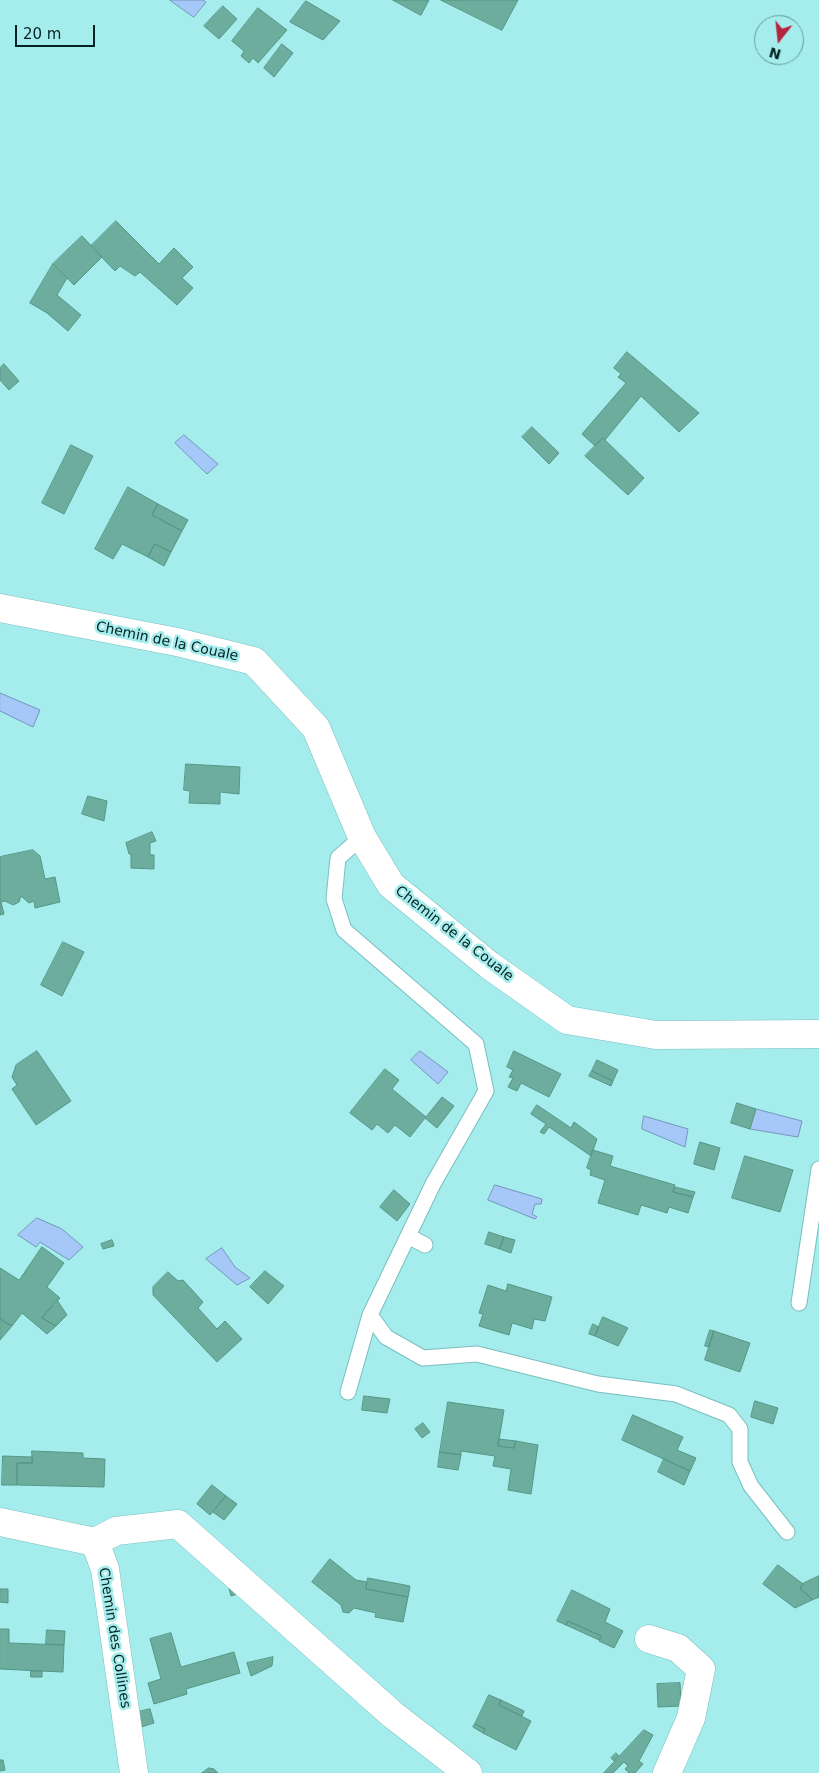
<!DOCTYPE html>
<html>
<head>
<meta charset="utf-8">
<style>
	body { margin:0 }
	#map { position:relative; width:819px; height:1773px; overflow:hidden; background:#a5ecec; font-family:"DejaVu Sans",sans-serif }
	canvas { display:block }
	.north { position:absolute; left:754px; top:15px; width:50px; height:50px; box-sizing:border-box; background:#a5ecec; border:1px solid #659c9c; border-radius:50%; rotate:196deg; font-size:14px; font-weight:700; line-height:20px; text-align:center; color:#052323 }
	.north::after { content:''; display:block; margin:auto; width:18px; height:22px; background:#b62440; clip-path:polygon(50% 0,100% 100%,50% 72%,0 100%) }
	.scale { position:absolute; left:15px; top:25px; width:80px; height:22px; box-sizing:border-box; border:2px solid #052323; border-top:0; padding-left:6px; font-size:15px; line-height:18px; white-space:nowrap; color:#052323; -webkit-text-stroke:4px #a5ecec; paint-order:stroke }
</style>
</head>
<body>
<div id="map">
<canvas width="819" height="1773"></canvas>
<div class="north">N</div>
<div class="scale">20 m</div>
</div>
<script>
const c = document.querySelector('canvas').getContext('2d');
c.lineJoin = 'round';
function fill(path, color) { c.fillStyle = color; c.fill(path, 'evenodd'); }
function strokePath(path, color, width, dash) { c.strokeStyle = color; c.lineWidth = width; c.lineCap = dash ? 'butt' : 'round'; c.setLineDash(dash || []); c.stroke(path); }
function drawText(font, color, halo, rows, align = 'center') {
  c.font = font + ' "DejaVu Sans",sans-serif'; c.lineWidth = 5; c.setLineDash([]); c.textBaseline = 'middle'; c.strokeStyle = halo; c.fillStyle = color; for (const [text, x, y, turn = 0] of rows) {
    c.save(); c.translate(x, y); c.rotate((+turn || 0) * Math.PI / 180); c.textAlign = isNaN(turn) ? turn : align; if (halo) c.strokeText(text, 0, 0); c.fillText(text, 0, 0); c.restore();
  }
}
const water = new Path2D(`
	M170,0H203L206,2L194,17Z
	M184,435L218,464L207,474L175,443Z
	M0,693L40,710L33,727L0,711Z
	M420,1051L448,1072L438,1084L411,1060Z
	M756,1109L802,1121L798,1137L750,1129Z
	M644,1116L688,1129L685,1147L642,1129Z
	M495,1185L542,1199L541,1204H535L532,1214L537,1217L535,1219L488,1200Z
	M37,1218L62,1229L83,1247L69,1260L40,1242L36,1247L18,1235Z
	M222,1248L235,1267L250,1278L237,1285L206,1259Z`);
fill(water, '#a5c8f9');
strokePath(water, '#7596b9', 1);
const building = new Path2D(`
	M393,0H429L421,15Z
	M441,0H518L502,30Z
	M306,1L340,21L323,40L290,22Z
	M223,6L237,19L219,39L204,26Z
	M258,8L287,30L258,63L253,58L249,63L241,56L244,51L232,41Z
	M282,44L293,53L274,77L264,68Z
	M116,221L159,264L174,248L193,267L182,278L193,288L177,305L140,272L135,276L120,266L115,271L91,246Z
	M82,236L102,257L74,285L53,264Z
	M53,264L67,278L57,295L81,315L68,331L47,313L30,303Z
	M627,352L699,413L679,432L641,396L605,440L603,438L595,446L582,434L626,383L618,377L621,374L614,368Z
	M4,364L19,381L9,390L0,380V368Z
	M532,427L559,453L549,464L522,437Z
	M603,438L644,478L628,495L585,456Z
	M71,445L93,456L64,514L42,503Z
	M128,487L158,504L152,515L182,531L171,552L155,544L148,557L122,544L113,559L95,549Z
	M158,504L188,520L182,531L152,515Z
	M155,544L171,552L164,566L148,557Z
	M186,764L240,767L239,794L220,792V804L189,803L190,791L184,790Z
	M88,796L107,801L104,821L82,814Z
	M152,832L156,841L150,843V855H154V869L131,868V854H129L126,843Z
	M33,850L40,856L45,879L55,877L60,902L35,908L34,901L29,903L21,896L19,902L13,905L5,901L1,902L4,914L0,915V857Z
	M63,942L84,952L62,996L41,985Z
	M37,1051L71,1101L36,1125L12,1089L17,1085L12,1077L16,1065Z
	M514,1051L561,1074L549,1097L521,1083L517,1091L508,1087L513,1078L509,1077L513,1070L507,1067Z
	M597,1060L618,1070L613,1081L592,1071Z
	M385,1069L399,1080L392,1089L426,1117L442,1097L454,1106L437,1128L425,1118L410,1137L395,1125L388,1133L377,1124L372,1130L350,1113Z
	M592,1071L613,1081L611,1086L589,1076Z
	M737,1103L756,1109L750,1129L731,1123Z
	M537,1105L571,1128L574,1122L597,1139L591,1156L549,1127L544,1134L540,1132L546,1124L531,1114Z
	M700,1142L720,1148L714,1170L694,1164Z
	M593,1150L613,1156L610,1166L675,1185L673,1192L693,1197L688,1213L669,1207L667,1213L641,1205L638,1215L598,1203L605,1180L590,1175L591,1170L587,1168Z
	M745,1156L793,1170L780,1212L732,1198Z
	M675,1187L695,1192L693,1197L673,1192Z
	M394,1190L410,1204L397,1221L380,1207Z
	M489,1232L504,1237L500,1249L485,1244Z
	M504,1237L515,1240L511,1253L500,1249Z
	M112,1240L114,1246L103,1249L101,1244Z
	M42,1247L64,1263L47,1287L60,1298L42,1318L56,1326L47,1334L22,1313L12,1326L0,1319V1268L19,1280Z
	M265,1271L284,1286L268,1304L250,1287Z
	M168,1272L178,1281L183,1280L203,1302L198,1308L217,1329L225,1321L242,1339L217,1362L153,1295V1287Z
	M508,1284L552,1297L545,1321L534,1319L532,1329L512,1323L509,1335L479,1326L483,1314L479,1313L488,1285L506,1291Z
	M57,1300L67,1315L56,1326L42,1318Z
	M603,1317L628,1328L618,1346L595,1336Z
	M0,1319L12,1326L0,1340Z
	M593,1324L599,1327L595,1336L589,1334Z
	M710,1330L714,1331L709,1347L705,1346Z
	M714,1331L750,1343L740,1372L705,1360Z
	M364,1396L390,1399L387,1413L362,1410Z
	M755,1401L778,1408L773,1424L751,1417Z
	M448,1402L504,1410L498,1446L514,1448L516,1441L538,1445L531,1494L508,1490L511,1469L493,1466L495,1456L461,1451V1455L440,1452Z
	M633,1415L683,1437L677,1450L696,1458L690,1471L622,1440Z
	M423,1423L430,1432L422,1438L415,1429Z
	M499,1439L516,1441L514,1448L498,1446Z
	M32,1451L83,1453V1458L105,1459L104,1487L17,1485V1463H32Z
	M440,1452L461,1455L458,1470L438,1467Z
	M3,1456L32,1457V1463H17V1485H2Z
	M664,1459L690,1471L684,1485L658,1472Z
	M212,1485L226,1496L210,1515L197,1504Z
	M226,1496L237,1504L224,1520L213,1512Z
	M330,1559L356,1580L367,1582L366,1589L408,1597L403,1622L375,1617L376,1613L354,1608L349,1613L343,1612L341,1605L312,1582Z
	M778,1565L803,1584L800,1589L809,1596L812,1600L795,1608L763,1584Z
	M819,1576V1597L812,1600L809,1596L800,1589L802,1584Z
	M368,1578L410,1586L408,1597L366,1589Z
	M238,1585L244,1592L231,1596L229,1589Z
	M0,1589H8V1603L0,1602Z
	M572,1590L610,1609L605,1622L623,1631L614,1648L599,1641L601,1636L568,1621L566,1625L557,1621Z
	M568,1621L601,1636L599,1640L566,1625Z
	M0,1629H9V1643L64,1645L63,1672L0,1669Z
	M47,1630L65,1631L64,1645L46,1644Z
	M171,1633L181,1667L234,1652L240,1673L186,1689L187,1694L154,1704L148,1683L161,1679L150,1639Z
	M273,1657L272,1666L251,1676L247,1663Z
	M31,1671H42V1677H31Z
	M680,1683L681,1706L658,1707L657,1684Z
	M489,1695L501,1700L499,1705L531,1721L516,1750L483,1733L485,1729L475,1724Z
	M501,1700L524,1711L522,1716L499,1705Z
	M150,1709L154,1723L135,1729L134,1713Z
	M475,1724L485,1729L483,1733L473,1727Z
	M644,1730L653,1735L639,1761L643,1764L635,1773H629L625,1769L628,1766L624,1762L613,1773H604Z
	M616,1753L619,1756L614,1761L611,1758Z
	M0,1760H3L5,1770L0,1771Z
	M209,1768L214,1769L218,1773H202Z`);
fill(building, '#6cad9d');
strokePath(building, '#559686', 1);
const lane = new Path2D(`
	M408,1236L425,1245
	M799,1303L819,1169
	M370,1315L386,1337L423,1358L477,1354L598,1384L676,1394L729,1415L740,1429V1462L751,1486L787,1532
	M348,1392L370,1315L433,1184L486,1091L476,1044L344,930L334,899L338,858L362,837`);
const street = new Path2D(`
	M0,608L177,642L254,661L316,728L362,837L391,885L489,965L567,1020L656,1035L819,1034
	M0,1522L95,1542L105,1569L134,1773
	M95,1542L116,1531L178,1524L393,1715L468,1773
	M649,1639L678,1648L701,1669L691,1718L667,1773`);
strokePath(lane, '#79bfc0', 17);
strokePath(street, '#79bfc0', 29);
strokePath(lane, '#fff', 15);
strokePath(street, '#fff', 28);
drawText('14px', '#052323', '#a5ecec', [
	["Chemin de la Couale",167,642,12],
	["Chemin de la Couale",454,934,38],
	["Chemin des Collines",114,1638,81]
]);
</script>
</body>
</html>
